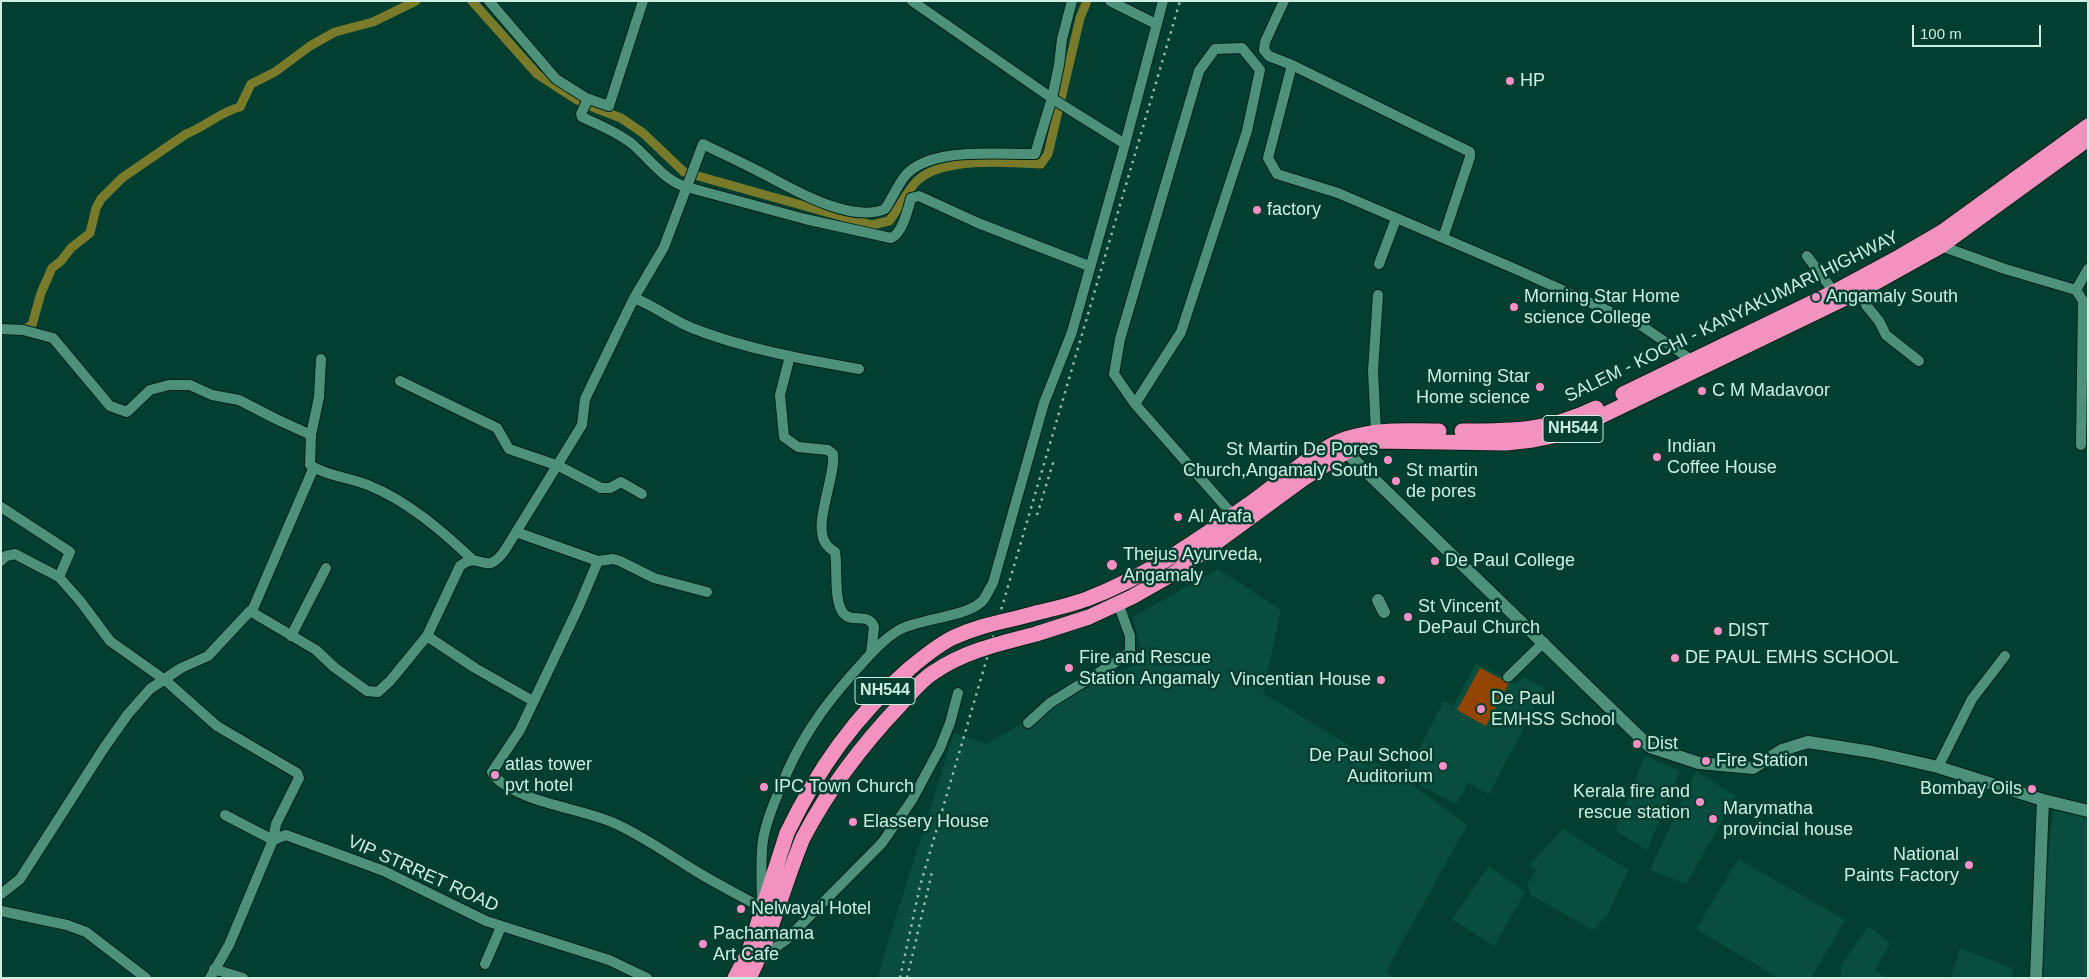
<!DOCTYPE html>
<html>
<head>
<meta charset="utf-8">
<style>
	body { margin:0 }
	#map { position:relative; width:2089px; height:979px; overflow:hidden; background:#033f30; font-family:Helvetica,sans-serif }
	canvas { display:block }
	.frame { position:absolute; inset:0; border:2px solid #ceefe3; pointer-events:none }
	.scale { position:absolute; left:1912px; top:25px; width:129px; height:22px; box-sizing:border-box; border:2px solid #ceefe3; border-top:0; padding-left:6px; font-size:15px; line-height:18px; white-space:nowrap; color:#ceefe3; -webkit-text-stroke:4px #033f30; paint-order:stroke }
</style>
</head>
<body>
<div id="map">
<canvas width="2089" height="979"></canvas>
<div class="frame"></div>
<div class="scale">100 m</div>
</div>
<script>
const c = document.querySelector('canvas').getContext('2d');
c.lineJoin = 'round';
function fill(path, color) { c.fillStyle = color; c.fill(path, 'evenodd'); }
function strokePath(path, color, width, dash) { c.strokeStyle = color; c.lineWidth = width; c.lineCap = dash ? 'butt' : 'round'; c.setLineDash(dash || []); c.stroke(path); }
function drawText(font, color, halo, rows, align = 'center') {
  c.font = font + ' Helvetica,sans-serif'; c.lineWidth = 5; c.setLineDash([]); c.textBaseline = 'middle'; c.strokeStyle = halo; c.fillStyle = color; for (const [text, x, y, turn = 0] of rows) {
    c.save(); c.translate(x, y); c.rotate((+turn || 0) * Math.PI / 180); c.textAlign = isNaN(turn) ? turn : align; if (halo) c.strokeText(text, 0, 0); c.fillText(text, 0, 0); c.restore();
  }
}
fill(new Path2D(`
	M1218,569L1281,610L1263,693L1410,783L1467,825L1386,972L1394,978H878L883,958L954,733L987,744L1056,703L1143,661L1133,617Z
	M1476,663L1516,684L1524,677L1545,688L1489,794L1468,783L1456,804L1404,777L1444,701L1453,706Z
	M1645,756L1680,771L1647,850L1615,831Z
	M1696,771L1736,796L1686,884L1650,870Z
	M2053,810L2088,818V978H2044L2042,921Z
	M1563,829L1628,870L1608,914L1593,930L1531,895L1527,884L1536,871L1530,864Z
	M1738,859L1845,920L1811,978H1779L1696,929Z
	M1489,866L1525,892L1494,946L1452,919Z
	M1868,926L1890,943L1875,970L1886,978H1841V966Z
	M1960,948L2014,969L2011,978H1951Z`), '#084d3d');
fill(new Path2D(`
	M1480,668L1509,683L1486,726L1457,710Z`), '#944504');
strokePath(new Path2D(`
	M472,1L537,74L577,100L595,108L621,118L643,133L684,172L872,225L889,221C899,209 907,190 918,180C943,157 1009,162 1041,164L1048,154L1080,18L1087,1
	M23,330L32,325L41,293L52,268L61,261L71,248L90,233L96,208L101,199L122,178L186,134C205,127 220,112 240,107L251,84L275,72L310,46L335,32L373,22L416,1`), '#797b2b', 9);
const street = new Path2D(`
	M489,1L556,79L586,98L609,106L643,1
	M912,1L1056,101L1125,144
	M1110,1L1156,24
	M1284,1L1265,42L1264,50L1269,56L1292,65L1470,152V157L1443,238
	M1292,65L1268,158L1277,174L1338,193L1520,271L1642,326L1693,361
	M586,98V103L581,114L582,117C599,125 617,132 631,143C648,157 662,178 683,186L805,219L891,238C902,234 908,210 911,198L919,196L978,223L1089,266
	M1941,246L2005,269L2076,290L2083,301L2081,445
	M1807,256L1834,292
	M1379,264L1396,219
	M1862,290L1866,305L1879,321L1886,335L1919,361
	M2076,290L2088,269
	M634,298L664,247L703,144C723,154 743,163 762,173C793,189 850,224 885,209C892,199 897,186 905,176C930,146 999,155 1035,154L1052,98L1059,65L1062,39L1072,1
	M1,329L23,330L53,338L110,406L127,412L150,390L169,385H190L212,395L239,400L276,419L311,435L310,465C324,475 351,478 368,485C408,501 442,531 473,560
	M790,356L780,395L784,437L798,447L828,450L833,454C836,477 812,525 826,544C828,547 832,550 835,552C838,568 833,602 844,614C853,623 868,612 874,627L871,654
	M400,381L497,428L509,449L559,466L601,488H610L621,482L642,494
	M1135,404L1181,332L1247,131L1260,70L1242,48L1215,49L1199,71L1120,339L1114,374L1135,404L1233,515
	M1376,431L1373,371L1378,295
	M311,435L319,397L321,359
	M1,507L70,552L59,577
	M516,532L598,561L613,559L620,561L654,578L707,592
	M1,561L6,556L15,554L59,577L81,602L110,641L165,680L217,726L297,773L299,778L276,824L273,840L225,815
	M598,561L579,606L520,730L492,772L494,776C522,804 578,807 614,823C639,834 662,850 686,865C711,881 737,894 762,908C762,886 760,862 763,840C766,822 773,805 780,789C798,743 821,709 855,671C868,657 882,640 899,630C920,618 971,617 984,599C987,594 990,588 993,583L1044,403L1072,332L1125,144L1163,1
	M252,611L314,467
	M291,636L326,568
	M427,636L475,668L533,701
	M1508,677L1544,642
	M1028,723L1050,703L1124,657L1130,651V636L1118,603
	M1938,767L1972,699L2005,656
	M1,894L20,879L104,748L128,714L150,689L181,668L208,656L250,611L316,650L334,667L367,691L378,692L390,681L427,636L460,566C481,549 485,579 505,550L582,425L585,399L634,298C655,306 672,320 692,328C745,349 803,359 859,369
	M1,911L67,925L86,932L146,978
	M759,959L786,940L882,843L912,800L940,748L950,723L958,693
	M485,964L501,927
	M214,969L243,978
	M210,978L229,945L273,840L286,835L384,871L486,921L609,960L647,978`);
const secondary = new Path2D(`
	M1345,445L1346,452L1650,747L1699,763L1753,768L1782,750L1808,742L1872,752L1938,767L2043,800L2088,811
	M1378,600L1384,612
	M2036,978L2043,800`);
const highway = new Path2D(`
	M1623,394L1834,292L1899,257L1942,232L2088,126
	M1462,431C1514,431 1548,431 1596,408
	M1036,613C1053,609 1070,605 1087,599C1145,577 1197,541 1248,505C1274,487 1316,449 1345,439C1382,428 1403,431 1439,431
	M1036,634L1089,617L1132,597L1176,572L1303,479L1346,452L1376,441L1506,443L1533,440L1563,434L1589,422L1862,290L1941,246L2088,139
	M735,978L749,951L787,833
	M749,978C772,933 784,884 803,838`);
strokePath(street, '#002319', 12);
strokePath(secondary, '#002319', 14);
strokePath(highway, '#002319', 17);
strokePath(street, '#4d917b', 10);
strokePath(secondary, '#4d917b', 12);
strokePath(highway, '#f391bf', 15);
strokePath(new Path2D(`
	M1037,515L1054,460
	M900,978L920,886L1180,1
	M907,978L932,872`), '#92bbae', 2.5, [2.5, 5]);
const highwayBridge = new Path2D(`
	M787,833C818,769 855,716 909,669C922,658 937,646 952,638C982,624 1005,622 1036,613
	M803,838C829,788 862,745 901,704C911,693 921,680 934,672C965,651 1001,643 1036,634`);
strokePath(highwayBridge, '#002319', 17, []);
strokePath(highwayBridge, '#f391bf', 15);
for (const [x, y, r, color] of [
	[1510,81,5,"#fc8fc3"],
	[1257,210,5,"#fc8fc3"],
	[1816,297,5,"#fc8fc3"],
	[1514,307,5,"#fc8fc3"],
	[1540,387,5,"#fc8fc3"],
	[1702,391,5,"#fc8fc3"],
	[1657,457,5,"#fc8fc3"],
	[1388,460,5,"#fc8fc3"],
	[1396,481,5,"#fc8fc3"],
	[1178,517,5,"#fc8fc3"],
	[1435,561,5,"#fc8fc3"],
	[1112,565,6,"#fc8fc3"],
	[1408,617,5,"#fc8fc3"],
	[1718,631,5,"#fc8fc3"],
	[1675,658,5,"#fc8fc3"],
	[1069,668,5,"#fc8fc3"],
	[1381,680,5,"#fc8fc3"],
	[1481,709,5,"#fc8fc3"],
	[1637,744,5,"#fc8fc3"],
	[1706,761,5,"#fc8fc3"],
	[1443,766,5,"#fc8fc3"],
	[495,775,5,"#fc8fc3"],
	[764,787,5,"#fc8fc3"],
	[2032,789,5,"#fc8fc3"],
	[1700,802,5,"#fc8fc3"],
	[1713,819,5,"#fc8fc3"],
	[853,822,5,"#fc8fc3"],
	[1969,865,5,"#fc8fc3"],
	[741,909,5,"#fc8fc3"],
	[703,944,5,"#fc8fc3"]
]) { const dot = new Path2D(); dot.arc(x, y, r, 0, 2 * Math.PI); c.fillStyle = color; c.fill(dot); strokePath(dot, '#033f30', 2); }
for (const [x, y, w] of [
	[1573,429,60],
	[885,691,60]
]) { const box = new Path2D(); box.roundRect(x - w / 2, y - 13.5, w, 27, 4); c.fillStyle = '#033f30'; c.fill(box); strokePath(box, '#ceefe3', 1); }
drawText('bold 16px', '#ceefe3', null, [
	["NH544",1573,429],
	["NH544",885,691]
]);
drawText('18px', '#ceefe3', '#033f30', [
	["HP",1520,81],
	["factory",1267,210],
	["Morning Star Home",1524,297],
	["science College",1524,318],
	["Angamaly South",1826,297],
	["Morning Star",1530,377,"right"],
	["Home science",1530,398,"right"],
	["C M Madavoor",1712,391],
	["Indian",1667,447],
	["Coffee House",1667,468],
	["St Martin De Pores",1378,450,"right"],
	["Church,Angamaly South",1378,471,"right"],
	["St martin",1406,471],
	["de pores",1406,492],
	["Al Arafa",1188,517],
	["Thejus Ayurveda,",1123,555],
	["Angamaly",1123,576],
	["De Paul College",1445,561],
	["St Vincent",1418,607],
	["DePaul Church",1418,628],
	["DIST",1728,631],
	["Fire and Rescue",1079,658],
	["Station Angamaly",1079,679],
	["DE PAUL EMHS SCHOOL",1685,658],
	["Vincentian House",1371,680,"right"],
	["De Paul",1491,699],
	["EMHSS School",1491,720],
	["Dist",1647,744],
	["De Paul School",1433,756,"right"],
	["Auditorium",1433,777,"right"],
	["Fire Station",1716,761],
	["atlas tower",505,765],
	["pvt hotel",505,786],
	["IPC Town Church",774,787],
	["Bombay Oils",2022,789,"right"],
	["Kerala fire and",1690,792,"right"],
	["rescue station",1690,813,"right"],
	["Marymatha",1723,809],
	["provincial house",1723,830],
	["Elassery House",863,822],
	["National",1959,855,"right"],
	["Paints Factory",1959,876,"right"],
	["Nelwayal Hotel",751,909],
	["Pachamama",713,934],
	["Art Cafe",713,955]
], 'left');
drawText('18px', '#ceefe3', '#033f30', [
	["SALEM - KOCHI - KANYAKUMARI HIGHWAY",1732,317,-26],
	["VIP STRRET ROAD",423,874,24]
]);
</script>
</body>
</html>
